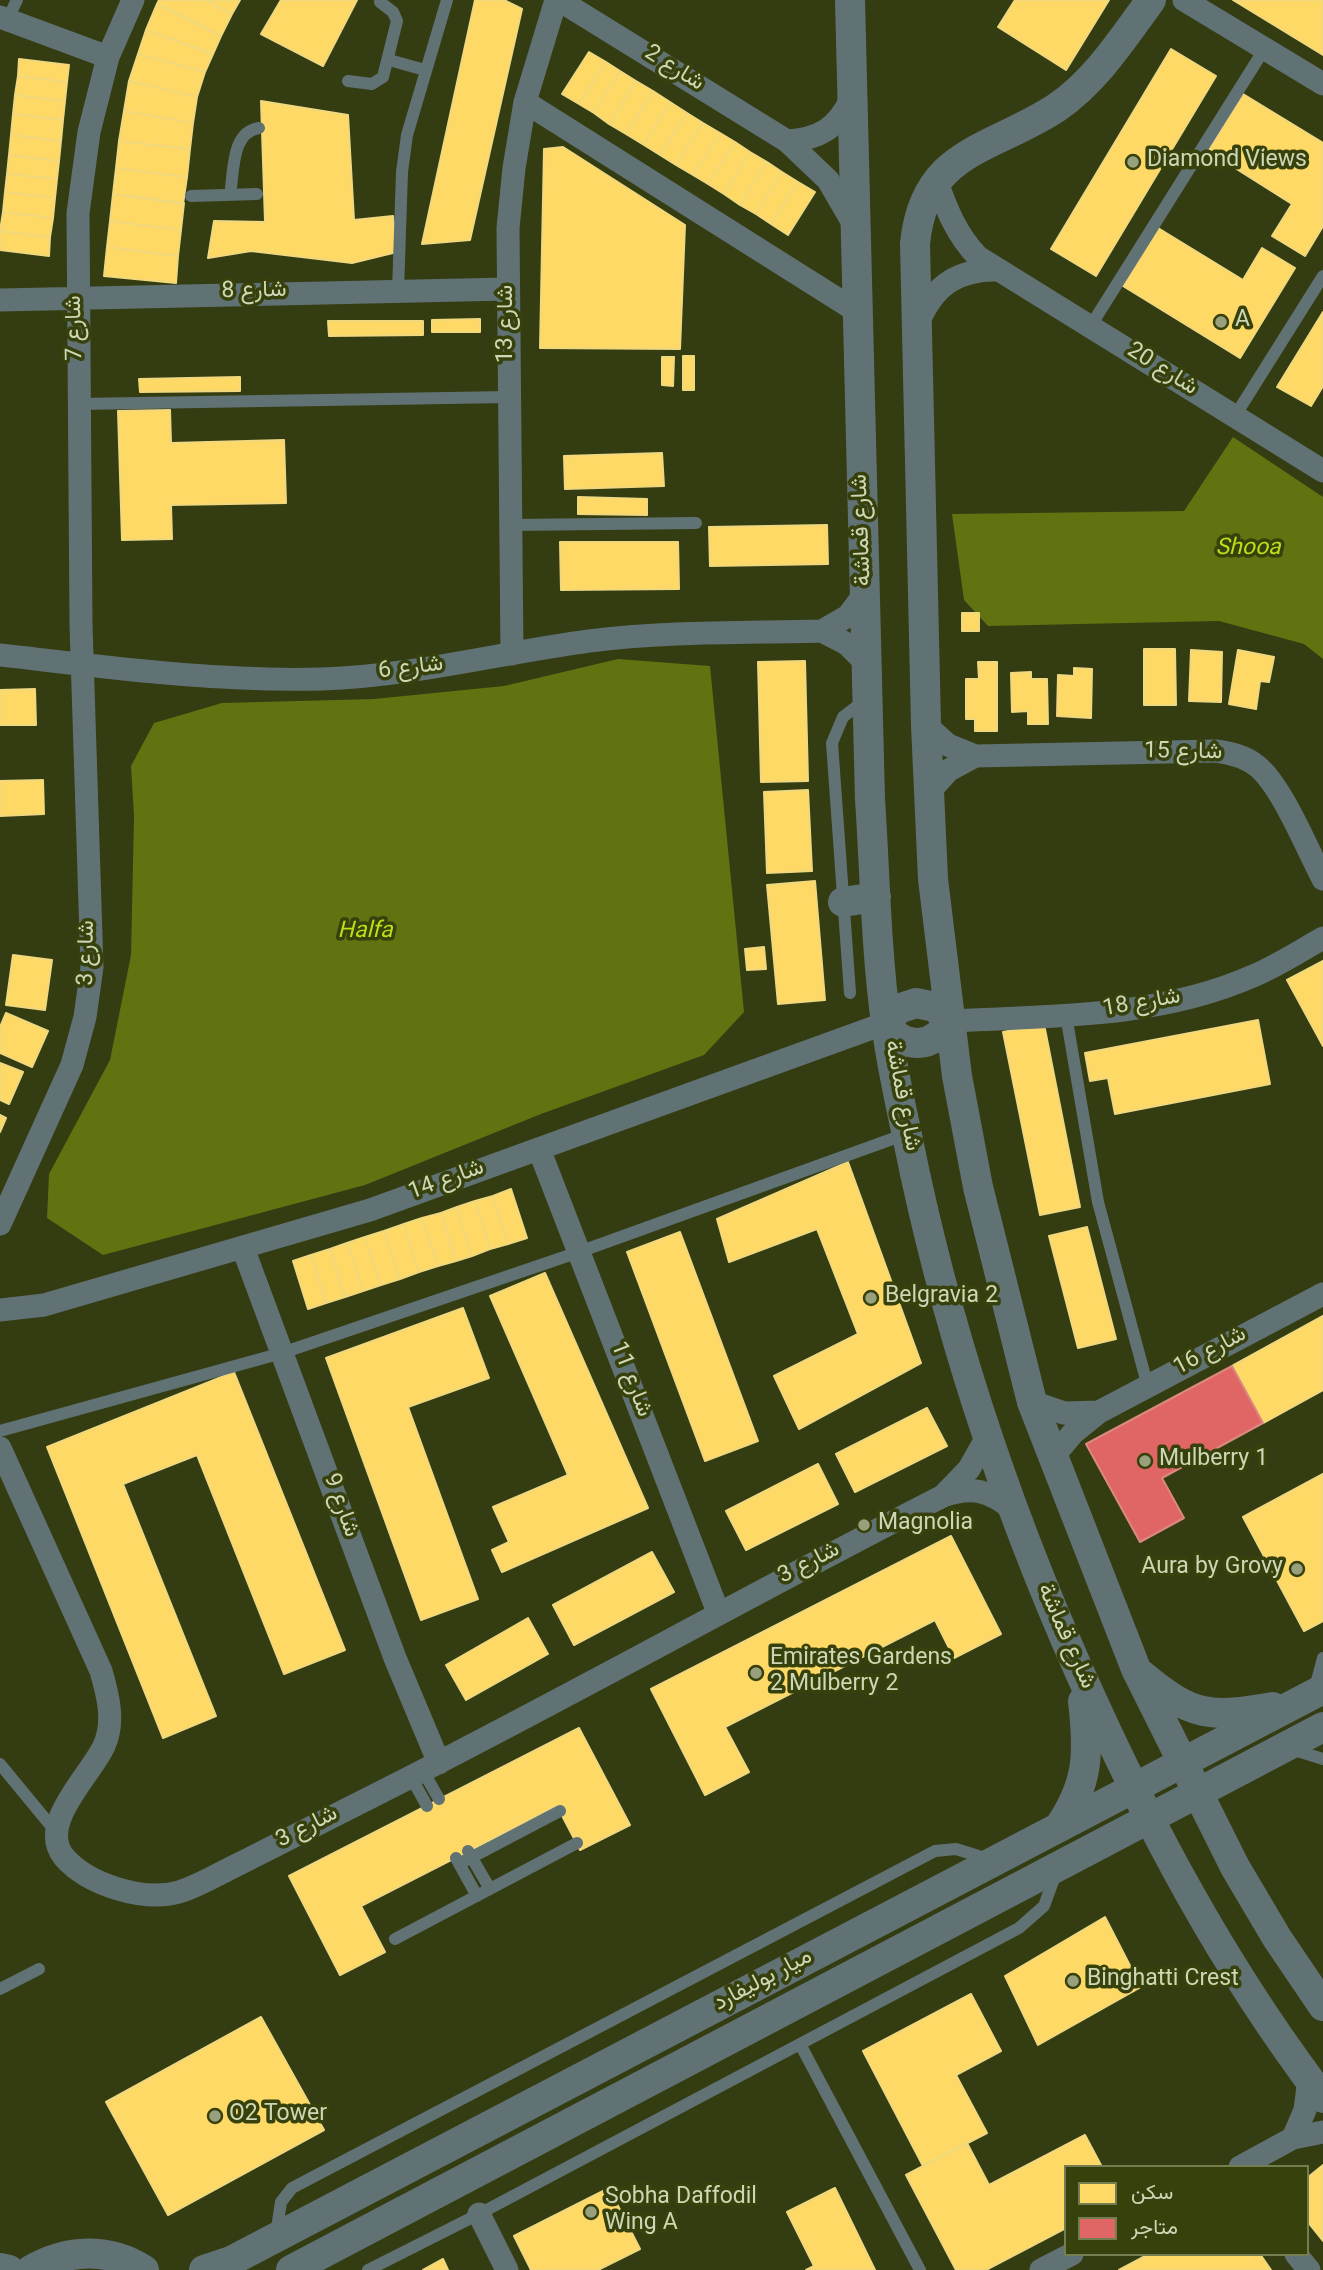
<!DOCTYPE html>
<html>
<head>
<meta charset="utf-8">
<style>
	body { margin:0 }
	#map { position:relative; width:1323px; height:2270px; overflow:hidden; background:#343c12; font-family:Georgia,Vazirmatn,serif }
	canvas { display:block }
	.legend { position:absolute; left:1064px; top:2165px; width:245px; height:91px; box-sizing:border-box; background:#37410c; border:2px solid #737d50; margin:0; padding:9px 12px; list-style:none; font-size:21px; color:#ced7b5 }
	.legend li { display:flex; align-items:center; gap:14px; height:35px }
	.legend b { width:35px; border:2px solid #737d50 }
</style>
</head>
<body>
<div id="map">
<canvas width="1323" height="2270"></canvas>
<ul class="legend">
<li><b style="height:19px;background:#ffd966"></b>سكن</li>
<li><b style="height:19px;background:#e06666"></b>متاجر</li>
</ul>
</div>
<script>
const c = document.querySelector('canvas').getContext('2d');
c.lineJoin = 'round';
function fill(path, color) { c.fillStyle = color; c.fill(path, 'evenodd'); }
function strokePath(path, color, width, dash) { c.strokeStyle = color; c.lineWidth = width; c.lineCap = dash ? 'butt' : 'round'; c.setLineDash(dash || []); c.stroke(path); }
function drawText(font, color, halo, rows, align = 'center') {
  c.font = font + ' Georgia,Vazirmatn,serif'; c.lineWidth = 7; c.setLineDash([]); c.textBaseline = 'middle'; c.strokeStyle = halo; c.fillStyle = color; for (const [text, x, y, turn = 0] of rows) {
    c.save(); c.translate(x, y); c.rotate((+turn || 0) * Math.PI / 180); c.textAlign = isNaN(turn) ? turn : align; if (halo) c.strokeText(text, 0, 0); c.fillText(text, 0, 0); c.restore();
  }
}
fill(new Path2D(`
	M1233,437L1323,497V659L1304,644L1219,621L988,626L964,600L952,514L1184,511Z
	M618,659L710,666L744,1012L704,1055L541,1114L365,1185L103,1255L47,1218L49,1174L110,1060L131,955L134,816L131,766L154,723L222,703L374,699L504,686Z`), '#617211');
const homes = new Path2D(`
	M159,0H206L232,14L221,36L157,4Z
	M206,0H240L232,14Z
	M281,0H357L323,66L261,34Z
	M475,0H504L522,9L470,240L422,244Z
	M1015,0H1109L1066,70L998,27Z
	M1233,0H1323V55Z
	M157,4L221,36L213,54L146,30Z
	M146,30L213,54L205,72L138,54Z
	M1171,49L1216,76L1096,276L1051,249Z
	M589,52L606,62L579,104L562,94Z
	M138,54L205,72L197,97L129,81Z
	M19,59L69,65L67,82L18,76Z
	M606,62L620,71L594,113L579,104Z
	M620,71L636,81L609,124L594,113Z
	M18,76L67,82L65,101L15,95Z
	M129,81L197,97L193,123L124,111Z
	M636,81L653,91L626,134L609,124Z
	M653,91L670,102L644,145L626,134Z
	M1243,94L1323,143V226L1305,256L1272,236L1292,204L1208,151Z
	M15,95L65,101L63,120L13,114Z
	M261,101L348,115L354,220L393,216L397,252L352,263L251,251L208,258L214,221L265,222Z
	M670,102L687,113L660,155L644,145Z
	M124,111L193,123L190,149L119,141Z
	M687,113L703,123L676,165L660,155Z
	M13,114L63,120L61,141L11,135Z
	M703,123L720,133L693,175L676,165Z
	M720,133L735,142L708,184L693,175Z
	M11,135L61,141L59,161L9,155Z
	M119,141L190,149L187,177L116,168Z
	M735,142L750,152L724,194L708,184Z
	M563,147L685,225L680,349L540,348L544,149Z
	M750,152L767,162L740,205L724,194Z
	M9,155L59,161L57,179L7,174Z
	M767,162L782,172L756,214L740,205Z
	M116,168L187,177L183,204L113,194Z
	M782,172L798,182L771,224L756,214Z
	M7,174L57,179L55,198L5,192Z
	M798,182L815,192L788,235L771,224Z
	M5,192L55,198L53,218L3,212Z
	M113,194L184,203L181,230L110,221Z
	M3,212L53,218L50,237L0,231Z
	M110,221L181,230L178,256L107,247Z
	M1158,228L1243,280L1262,248L1295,268L1240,358L1123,286Z
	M0,231L50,237L49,256L0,250Z
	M107,247L178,256L176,283L104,276Z
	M1323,312V386L1311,406L1277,387Z
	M480,319V332H432V320Z
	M328,321H423V335L329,336Z
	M683,356H694V390H683Z
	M662,357H674L673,386L662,385Z
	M240,377V391L140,392L139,379Z
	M170,410L171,443L284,440L286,503L171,505L172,539L122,540L118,411Z
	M662,453L664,486L565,489L564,456Z
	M578,497L647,499V515L578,514Z
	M827,525L828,564L710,566L709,527Z
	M560,542H678L679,589L561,590Z
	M962,613H979V631H962Z
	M1144,649H1175L1176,705H1144Z
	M1191,650L1222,652L1221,702L1189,701Z
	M1238,650L1274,657L1269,682L1260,681L1256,709L1229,704Z
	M805,661L808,781L761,782L758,662Z
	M978,662H997V731H975V719H966V679H979Z
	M1074,668L1092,669L1091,718L1057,716L1058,675L1074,676Z
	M1031,672V679H1047L1048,724H1028V711L1012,712L1011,673Z
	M35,689L36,725H0V690Z
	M43,780L44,814L0,816V781Z
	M808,790L812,871L767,873L764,792Z
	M815,881L825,1000L778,1004L767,885Z
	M764,947L766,969L747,970L745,949Z
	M13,955L52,960L45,1010L6,1005Z
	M1323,961V1046L1287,980Z
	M6,1013L48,1031L32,1067L0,1053V1027Z
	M1258,1020L1270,1084L1115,1114L1108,1078L1090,1081L1085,1053Z
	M1044,1024L1080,1207L1040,1215L1003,1032Z
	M0,1063L23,1072L9,1104L0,1100Z
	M0,1115L6,1118L0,1132Z
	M848,1162L921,1363L799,1429L774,1376L858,1334L817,1229L729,1262L717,1219Z
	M511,1189L527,1238L508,1244L493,1196Z
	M493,1196L508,1244L490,1249L475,1201Z
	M475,1201L490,1249L472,1256L457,1207Z
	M457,1207L472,1256L456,1261L441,1213Z
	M441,1213L456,1261L438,1266L422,1218Z
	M422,1218L438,1266L419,1272L404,1224Z
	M404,1224L419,1272L400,1279L384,1231Z
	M1087,1227L1116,1339L1078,1348L1049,1236Z
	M384,1231L400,1279L381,1285L365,1237Z
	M680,1232L758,1441L705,1461L627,1252Z
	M365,1237L381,1285L363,1291L347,1243Z
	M347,1243L363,1291L345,1297L330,1249Z
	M330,1249L345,1297L326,1303L311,1255Z
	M311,1255L326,1303L308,1309L293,1261Z
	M545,1273L648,1508L502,1572L492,1550L509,1542L493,1507L568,1475L490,1296Z
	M463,1308L489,1378L408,1407L478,1599L421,1620L326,1358Z
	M1323,1316V1390L1263,1423L1232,1366Z
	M234,1372L345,1650L284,1674L197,1455L123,1484L216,1716L163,1738L47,1447Z
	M927,1408L947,1446L855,1492L836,1454Z
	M818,1464L838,1504L746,1550L726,1511Z
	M1323,1474V1621L1304,1631L1243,1517Z
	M951,1536L1001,1634L954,1658L935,1620L725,1727L749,1772L705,1795L651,1689Z
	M652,1552L674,1592L574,1645L553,1605Z
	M528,1618L548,1654L466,1700L446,1665Z
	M579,1728L630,1825L580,1850L557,1806L361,1906L385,1952L340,1975L289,1876Z
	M1105,1917L1141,1987L1038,2045L1005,1976Z
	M971,1994L1001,2051L956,2075L987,2133L923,2166L863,2051Z
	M261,2017L324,2130L168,2215L106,2102Z
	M1085,2135L1102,2167H1066V2228L986,2270H956L906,2175L967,2143L989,2185Z
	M1323,2165V2241L1307,2221V2178Z
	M609,2188L640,2249L598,2270H531L514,2236Z
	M835,2188L875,2270H806L814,2266L787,2212Z
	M1149,2254H1260L1271,2270H1119Z
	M443,2259L448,2270H423Z`);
fill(homes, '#ffd966');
strokePath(homes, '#f0d87e', 2);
const shops = new Path2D(`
	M1232,1366L1263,1423L1162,1478L1184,1518L1140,1542L1086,1444Z`);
fill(shops, '#e06666');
strokePath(shops, '#db887e', 2);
strokePath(new Path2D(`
	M7,20L17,0
	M389,60L425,70
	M348,81L372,84L383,77L397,21L393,12L380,2
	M230,195C234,172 231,132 259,128
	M191,196L257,194
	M398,291L402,172L407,135L447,0
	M1090,327L1265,48
	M78,404L509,397
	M1235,416L1323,276
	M511,525L696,523
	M850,993L832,743L843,717L865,700
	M1066,1015L1098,1202L1148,1387
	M0,1431L282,1353L579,1252L906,1134
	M1314,1692L1323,1658
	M1288,1748L1323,1759
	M0,1764L56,1832
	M423,1771L439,1799
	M411,1777L427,1806
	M468,1851L490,1889
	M456,1858L477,1896
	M459,1864L560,1811
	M395,1939L577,1843
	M0,1989L39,1969
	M800,2044L920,2270
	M276,2235L281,2202L292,2188L935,1851L956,1849L988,1859
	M368,2270L479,2214L1019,1928L1044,1906L1056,1873`), '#617275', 12);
strokePath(new Path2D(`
	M559,0L787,141L828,180L853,223
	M1184,0L1323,84
	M0,17L108,57
	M525,102L858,312
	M787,141C820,139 837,128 851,99
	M936,180C947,210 956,234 978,257L1323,471
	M0,300L508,289
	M919,321C935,284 959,269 999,270
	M822,631L847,644L868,665
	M512,654L508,228L514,168L525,102L556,0
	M0,655C107,667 214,682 322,679C413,676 500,653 589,641C666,631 745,633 822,631L848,616L866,592
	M926,725L948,745L975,756L1216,751C1230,753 1245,756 1257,766C1282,786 1307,849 1323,879
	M929,792L949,770L975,756
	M949,1021C1050,1016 1158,1018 1253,976C1277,966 1300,951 1323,938
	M539,1149L718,1612
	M0,1224L72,1065L85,1017L92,967L81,625L78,213L89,132L108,57L133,0
	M243,1248L395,1658L439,1763
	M0,1310L44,1305L370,1210L886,1023
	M1032,1402L1064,1413L1099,1412
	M0,1448L101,1671C108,1695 115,1722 104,1746C90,1776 37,1824 64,1857C88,1885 144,1902 179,1892C199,1886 220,1873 239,1864C287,1840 335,1815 383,1791C571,1696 755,1592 943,1496C972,1486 991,1490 1014,1511
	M1052,1458L1073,1433L1099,1412L1323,1294
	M943,1496L969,1469L987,1437
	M1293,2138L1305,2110L1309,2079
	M1240,2167L1293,2138L1323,2132
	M479,2214L507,2270
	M1296,2254L1309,2270
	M1041,2270L1072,2254`), '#617275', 23);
strokePath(new Path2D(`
	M850,0L870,799C875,874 876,950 886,1023C891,1063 900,1102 908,1140C945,1324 1004,1502 1080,1673C1148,1825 1222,1965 1323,2098
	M1151,0C1123,38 1096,81 1056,108C990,151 924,150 915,244L926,725L933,879L957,1076L978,1187L1032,1402L1136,1669L1235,1867L1277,1938L1323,2006
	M843,902L876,897
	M916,1003L935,1007L949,1021C935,1049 902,1051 886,1023L898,1009Z
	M1142,1675C1192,1717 1210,1718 1273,1707
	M1059,1827C1089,1783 1089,1753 1083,1701
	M0,2268L9,2270
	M31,2270C67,2249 109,2247 144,2270
	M204,2270L231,2261L1323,1689
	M291,2270L1323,1727`), '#617275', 30);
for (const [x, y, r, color] of [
	[1133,162,7,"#98a17c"],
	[1221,322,7,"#98a17c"],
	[871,1298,7,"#98a17c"],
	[1145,1461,7,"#98a17c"],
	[864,1525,7,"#98a17c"],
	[1297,1569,7,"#98a17c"],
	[756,1673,7,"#98a17c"],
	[1073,1981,7,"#98a17c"],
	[215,2116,7,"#98a17c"],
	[591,2212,7,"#98a17c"]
]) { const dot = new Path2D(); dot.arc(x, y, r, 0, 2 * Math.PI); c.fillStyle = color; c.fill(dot); strokePath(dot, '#37410c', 2.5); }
drawText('23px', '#ced7b5', '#37410c', [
	["شارع 2",673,70,32],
	["شارع 8",254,293,-1],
	["شارع 13",508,324,-90],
	["شارع 7",77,328,-91],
	["شارع 20",1161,371,32],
	["شارع قماشة",864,530,-92],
	["شارع 6",411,670,-7],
	["شارع 15",1183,754,1],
	["شارع 3",89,953,-89],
	["شارع 18",1142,1005,-10],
	["شارع قماشة",900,1096,79],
	["شارع 14",447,1182,-20],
	["شارع 16",1211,1353,-28],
	["شارع 11",629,1380,69],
	["شارع 9",339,1506,70],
	["شارع 3",810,1565,-27],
	["شارع قماشة",1064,1637,66],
	["شارع 3",308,1829,-27],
	["ميار بوليفارد",764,1982,-28]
]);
drawText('23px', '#ced7b5', '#37410c', [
	["Diamond Views",1147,162],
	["A",1235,322],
	["Belgravia 2",885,1298],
	["Mulberry 1",1159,1461],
	["Magnolia",878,1525],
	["Aura by Grovy",1283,1569,"right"],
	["Emirates Gardens",770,1660],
	["2 Mulberry 2",770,1686],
	["Binghatti Crest",1087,1981],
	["O2 Tower",229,2116],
	["Sobha Daffodil",605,2199],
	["Wing A",605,2225]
], 'left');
drawText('italic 23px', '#bcde16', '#37410c', [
	["Shooa",1248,550],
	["Halfa",365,933]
]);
</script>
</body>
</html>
